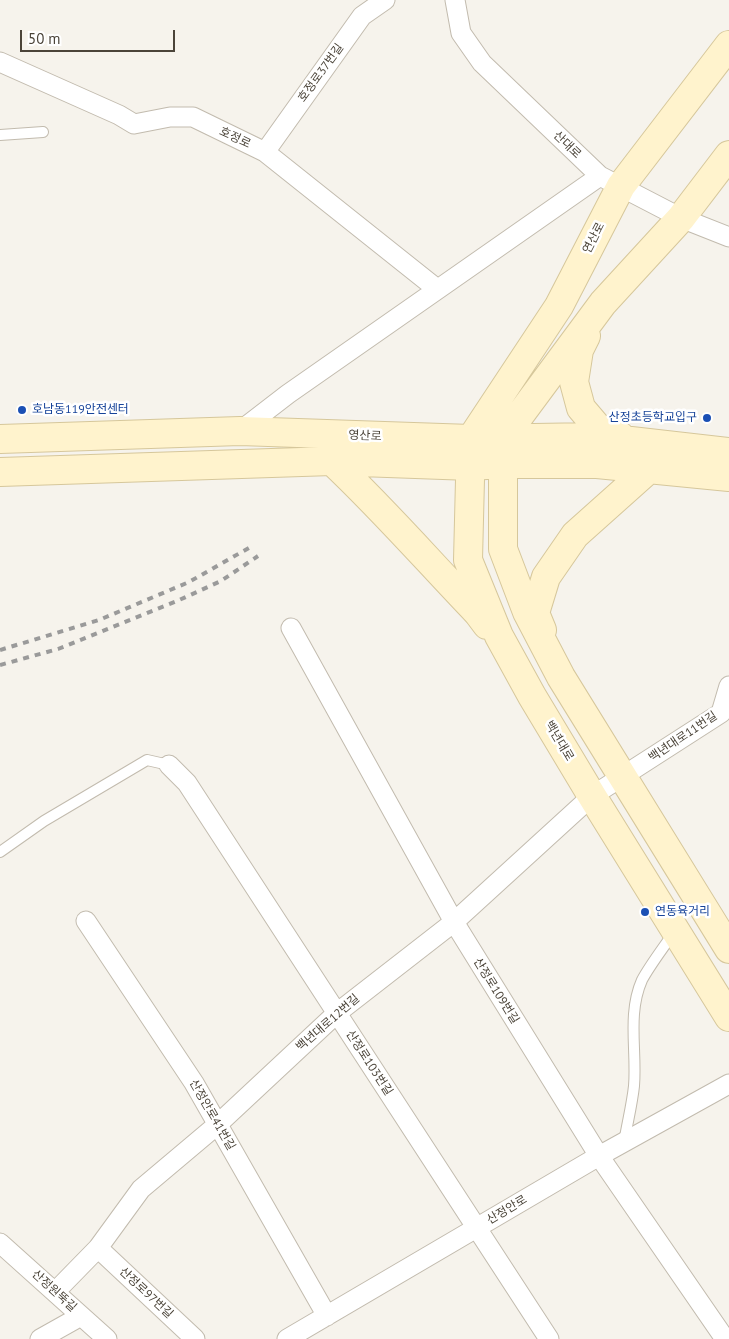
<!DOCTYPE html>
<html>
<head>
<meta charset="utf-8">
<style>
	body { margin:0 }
	#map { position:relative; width:729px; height:1339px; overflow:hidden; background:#f6f3ec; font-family:"PT Sans",sans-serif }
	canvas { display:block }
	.scale { position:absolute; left:20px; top:30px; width:155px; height:22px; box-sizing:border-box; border:2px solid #4b4439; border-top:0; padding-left:6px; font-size:15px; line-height:18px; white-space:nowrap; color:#4b4439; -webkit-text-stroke:4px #fff; paint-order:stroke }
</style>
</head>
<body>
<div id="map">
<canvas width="729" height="1339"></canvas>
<div class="scale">50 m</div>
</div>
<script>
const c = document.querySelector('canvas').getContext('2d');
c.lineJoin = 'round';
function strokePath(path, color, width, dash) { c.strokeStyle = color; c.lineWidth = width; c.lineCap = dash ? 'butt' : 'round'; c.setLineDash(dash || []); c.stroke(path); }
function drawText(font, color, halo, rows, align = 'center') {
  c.font = font + ' "PT Sans","Noto Sans KR",sans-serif'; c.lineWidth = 5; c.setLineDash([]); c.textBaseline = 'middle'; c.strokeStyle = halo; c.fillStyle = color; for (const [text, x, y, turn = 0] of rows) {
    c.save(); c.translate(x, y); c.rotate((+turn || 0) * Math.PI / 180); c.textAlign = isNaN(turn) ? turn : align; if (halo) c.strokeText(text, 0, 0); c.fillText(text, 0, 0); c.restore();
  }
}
const lane = new Path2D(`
	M0,135L43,132
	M0,852L44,821L147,760L169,765
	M624,1143C627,1124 632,1105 634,1086C637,1051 627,1014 642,980C650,965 664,947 674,932`);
const street = new Path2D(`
	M455,0L461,33L482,63L600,176L681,218L729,237
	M0,62L119,115L134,124L170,117H193L265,152L437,289
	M265,152L362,16L385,0
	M240,431L288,394L600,176
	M291,628L454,922L599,1156L725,1339
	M169,765L187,783L549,1339
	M86,921L194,1083L327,1316
	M0,1243L107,1339
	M98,1248L195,1339
	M55,1292L98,1248L141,1189L217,1125L337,1013L454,922L592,796L721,713L729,686
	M40,1339L81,1316
	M287,1339L599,1156L729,1084`);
const secondary = new Path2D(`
	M729,45L621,186L559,306L471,439L468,560L499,636L532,696L592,796L729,1017
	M586,336L579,350L574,382L581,408L598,428L620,436
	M503,438L603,303L681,218L729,155
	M0,439L240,431L471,439L596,437L729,452
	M503,447V549L527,612L561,677L729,949
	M332,461C383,509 429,562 478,613L487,625
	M0,472L332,461L471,466L502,464H597L729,477
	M542,630L535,613L546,577L575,535L650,468`);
strokePath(lane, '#c2bbae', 12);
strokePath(street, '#c2bbae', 21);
strokePath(secondary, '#d6c79b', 30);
strokePath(lane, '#fff', 10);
strokePath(street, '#fff', 19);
strokePath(secondary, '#fff3cd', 28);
strokePath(new Path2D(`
	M0,650L99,620L189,582L254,545
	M0,665L58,649L177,601L221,581L258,556`), '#9a9a9a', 4, [6, 6]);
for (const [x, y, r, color] of [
	[22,410,5,"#1a4fb4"],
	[707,418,5,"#1a4fb4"],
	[645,912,5,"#1a4fb4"]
]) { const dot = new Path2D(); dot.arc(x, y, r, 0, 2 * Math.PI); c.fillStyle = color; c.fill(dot); strokePath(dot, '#fff', 2); }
drawText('12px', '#4b4439', '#fff', [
	["호정로37번길",321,73,-54],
	["호정로",235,138,25],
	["산대로",567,145,44],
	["연산로",594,238,-63],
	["영산로",365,436,2],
	["백년대로11번길",683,737,-34],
	["백년대로",559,741,59],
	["산정로109번길",496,991,58],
	["백년대로12번길",328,1023,-41],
	["산정로103번길",369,1063,57],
	["산정안로41번길",212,1115,60],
	["산정안로",507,1210,-31],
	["산정원뚝길",54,1291,42],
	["산정로97번길",146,1293,43]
]);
drawText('12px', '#164399', '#fff', [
	["호남동119안전센터",32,410],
	["산정초등학교입구",697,418,"right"],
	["연동육거리",655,912]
], 'left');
</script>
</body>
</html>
